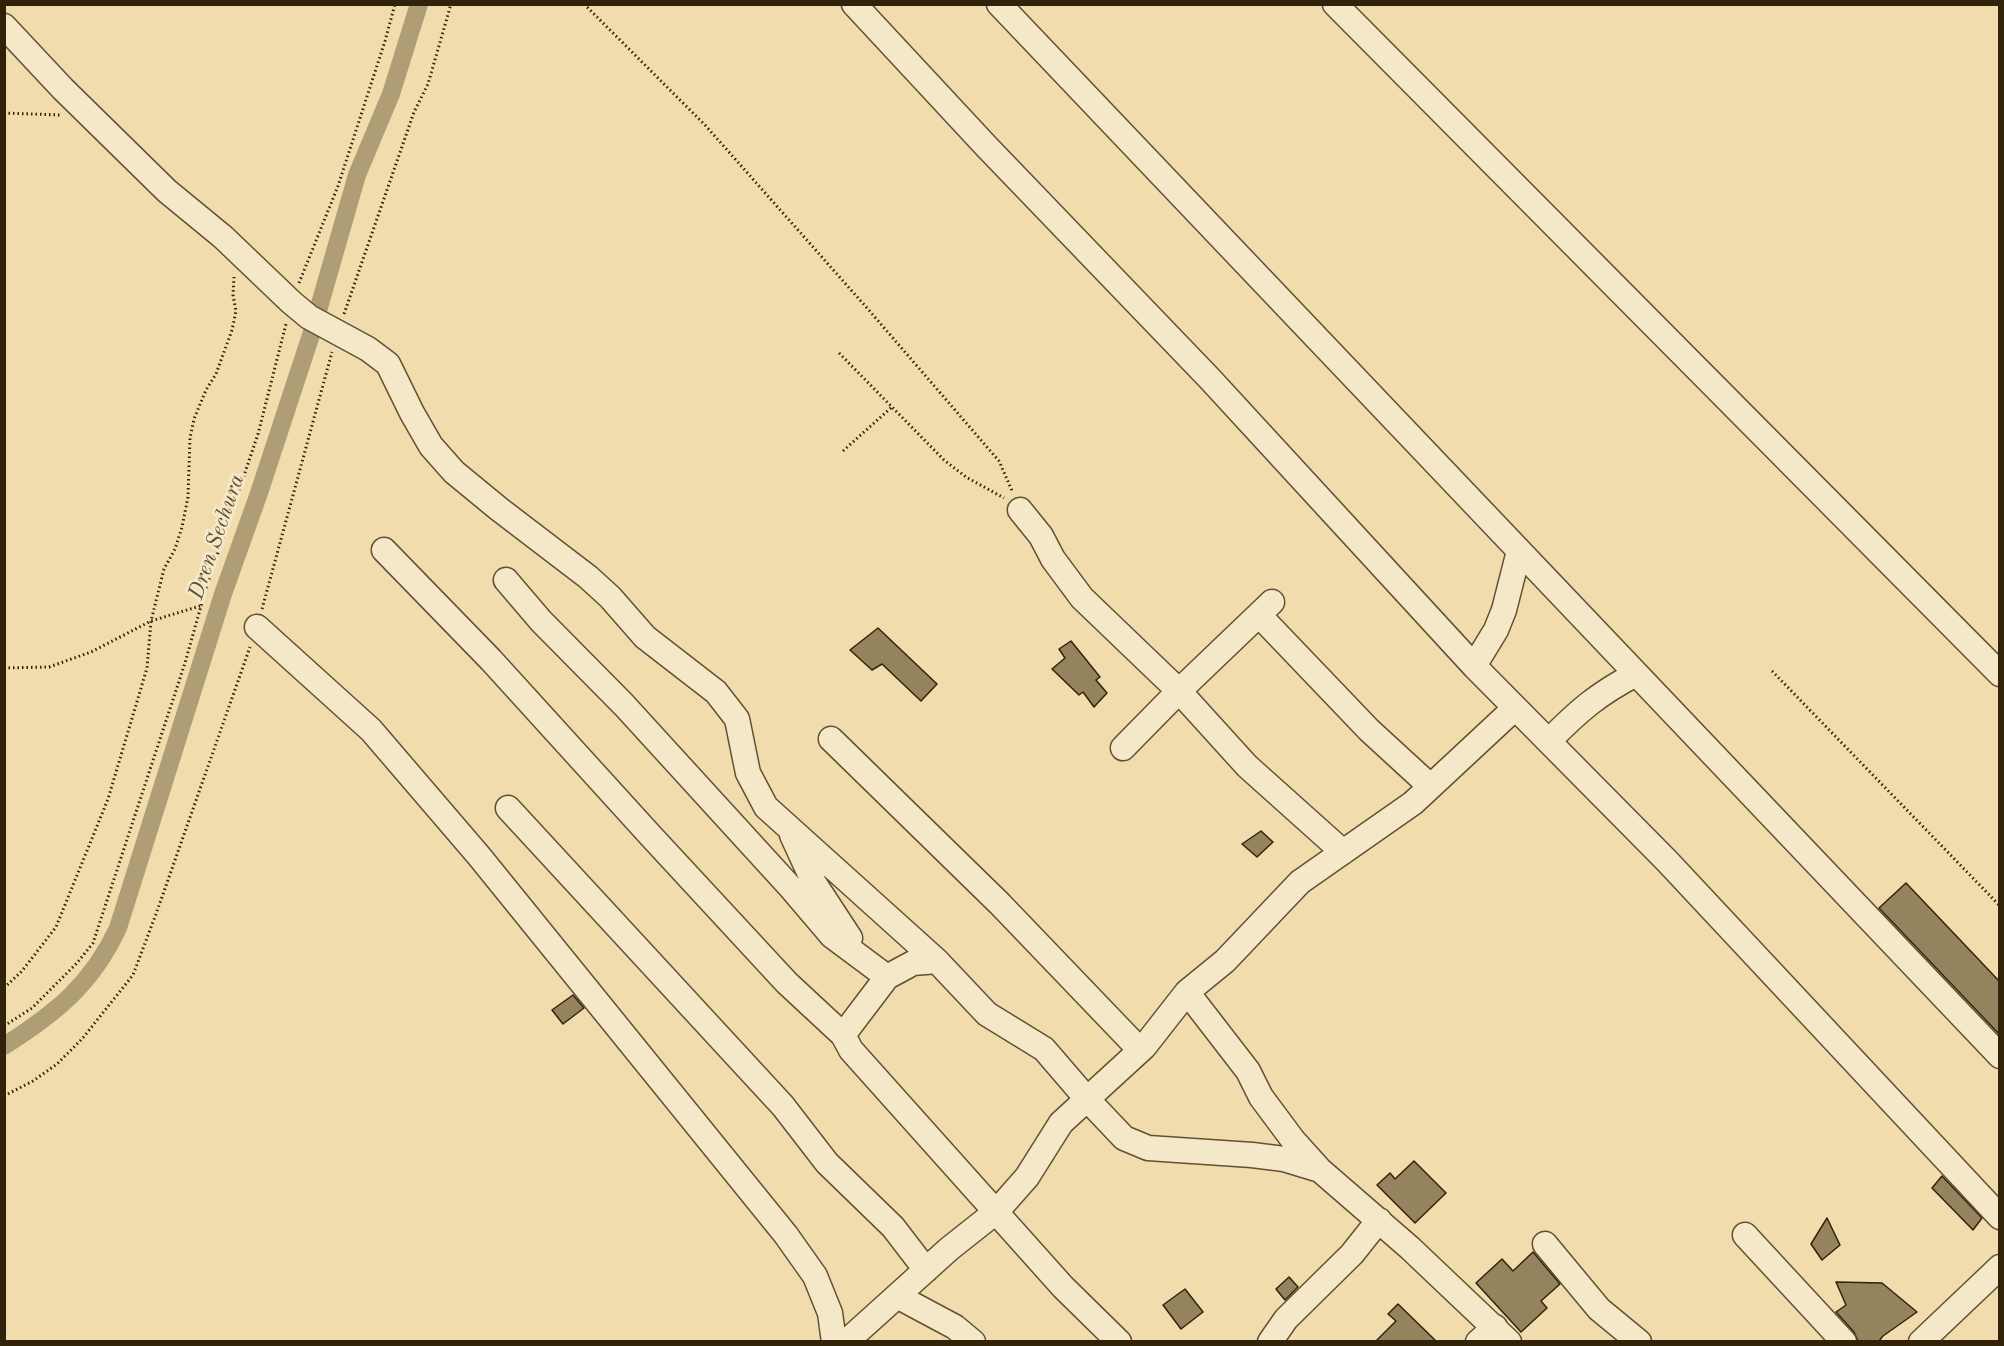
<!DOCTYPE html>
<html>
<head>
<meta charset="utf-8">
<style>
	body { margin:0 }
	#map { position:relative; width:2004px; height:1346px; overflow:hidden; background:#f0dcac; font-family:"Old Standard TT",serif }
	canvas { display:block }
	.frame { position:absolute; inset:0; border:6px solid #32220a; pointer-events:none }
</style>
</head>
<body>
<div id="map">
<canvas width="2004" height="1346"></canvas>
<div class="frame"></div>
</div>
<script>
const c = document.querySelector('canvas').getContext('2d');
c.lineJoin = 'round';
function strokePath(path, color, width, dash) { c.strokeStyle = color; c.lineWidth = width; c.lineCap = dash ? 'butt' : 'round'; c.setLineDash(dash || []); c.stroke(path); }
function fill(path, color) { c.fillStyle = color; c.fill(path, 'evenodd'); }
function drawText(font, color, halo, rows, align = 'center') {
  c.font = font + ' "Old Standard TT",serif'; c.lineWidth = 6; c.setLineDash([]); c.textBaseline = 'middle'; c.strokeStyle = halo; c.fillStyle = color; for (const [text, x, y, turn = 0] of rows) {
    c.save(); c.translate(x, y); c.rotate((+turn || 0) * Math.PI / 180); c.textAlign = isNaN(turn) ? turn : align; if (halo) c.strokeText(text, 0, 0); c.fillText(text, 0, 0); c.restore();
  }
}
strokePath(new Path2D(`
	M4,1046C56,1013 92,984 118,928L223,594L259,493L311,335L357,175L391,94L419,4`), '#af9d75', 18);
const building = new Path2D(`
	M878,628L937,684L921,701L882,664L872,670L850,650Z
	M1071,641L1100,677L1096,680L1107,693L1094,707L1083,692L1079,695L1052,669L1065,658L1059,649Z
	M1261,831L1273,842L1257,857L1242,844Z
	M1906,883L2000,982V1035L1879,908Z
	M573,995L584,1008L563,1024L552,1010Z
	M1414,1161L1446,1193L1415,1223L1377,1185L1390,1173L1395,1179Z
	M1942,1176L1982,1218L1973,1230L1932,1188Z
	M1827,1218L1840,1245L1822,1260L1811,1244Z
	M1533,1252L1560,1284L1541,1301L1547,1308L1521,1332L1476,1283L1502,1259L1513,1271Z
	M1289,1277L1298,1287L1285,1300L1276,1289Z
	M1836,1282L1882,1283L1917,1312L1883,1336L1879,1341H1858L1854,1332L1836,1312L1846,1305Z
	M1185,1289L1203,1312L1181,1329L1163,1305Z
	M1398,1304L1436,1341H1376L1396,1321L1388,1314Z`);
fill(building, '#95835e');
strokePath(building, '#32220a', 1.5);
const minor = new Path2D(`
	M854,4L986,146L1210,379L1474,666L1667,861L2000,1217
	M999,4L2000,1056
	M1335,4L2000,674
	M4,26L63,89L167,191L223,237L291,302L309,317L368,349L388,364L412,413L431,446L454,472L499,509L588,577L610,597L645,637L716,692L737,719L748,773L766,807L937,961L987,1014L1044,1049L1087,1099L1124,1138L1148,1148L1252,1155L1284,1159L1320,1170
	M1020,510L1041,536L1053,559L1082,598L1179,691L1247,766L1343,852
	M384,550L491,660L650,835L787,983L843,1035L851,1050L1063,1287L1119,1342
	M506,580L541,621L624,705L792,889L832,936L887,977
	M1259,615L1369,730L1430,786
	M257,627L371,730L479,856L786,1235L815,1276L830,1313L834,1342
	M1474,666L1496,630L1504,610L1519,551
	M831,739L1000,904L1140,1050
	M1549,741C1578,711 1598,694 1636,674
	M1123,748L1179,691L1272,602
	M508,808L783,1106L827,1163L893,1227L926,1270
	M792,835L814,883L850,938
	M1187,992L1248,1071L1261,1097L1293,1140L1320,1170L1410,1248L1509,1342
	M843,1035L887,977L913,963L937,961
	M1745,1235L1844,1342
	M1545,1244L1599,1309L1639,1342
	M897,1296L955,1327L973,1342
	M846,1342L949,1249L997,1211L1027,1177L1061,1123L1144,1047L1187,992L1225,961L1300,882L1413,803L1515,708
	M1270,1342L1286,1319L1352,1254L1379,1220
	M1478,1342L1495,1327
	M1921,1342L2000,1267`);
strokePath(minor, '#625032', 27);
strokePath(new Path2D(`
	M584,4L705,125L867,308L999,461L1013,493
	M4,113L60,115
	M299,283L338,186L385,41L395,4
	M344,314L414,112L428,84L451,4
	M839,353L944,460L966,477L1004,498
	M843,451L892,407
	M262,609L332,352
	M4,668L49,667L91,652L151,621L200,606
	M1772,671L2000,906
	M4,988L22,971L56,927L108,799L147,668L151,621L164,569L175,549L182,527L188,497L190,438L194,419L206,390L216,374L232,330L236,311L233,295L234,277
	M4,1026L32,1008L77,963L93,943L185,663L206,588L258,434L286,324
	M4,1096L33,1081L57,1064L82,1039L133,975L156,914L250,647`), '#32220a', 3, [1.5, 3]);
strokePath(minor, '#f5e8c9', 24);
drawText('italic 22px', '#5e4d2f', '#f5e8c9', [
	["Dren Sechura",217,537,-71]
]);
</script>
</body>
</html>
